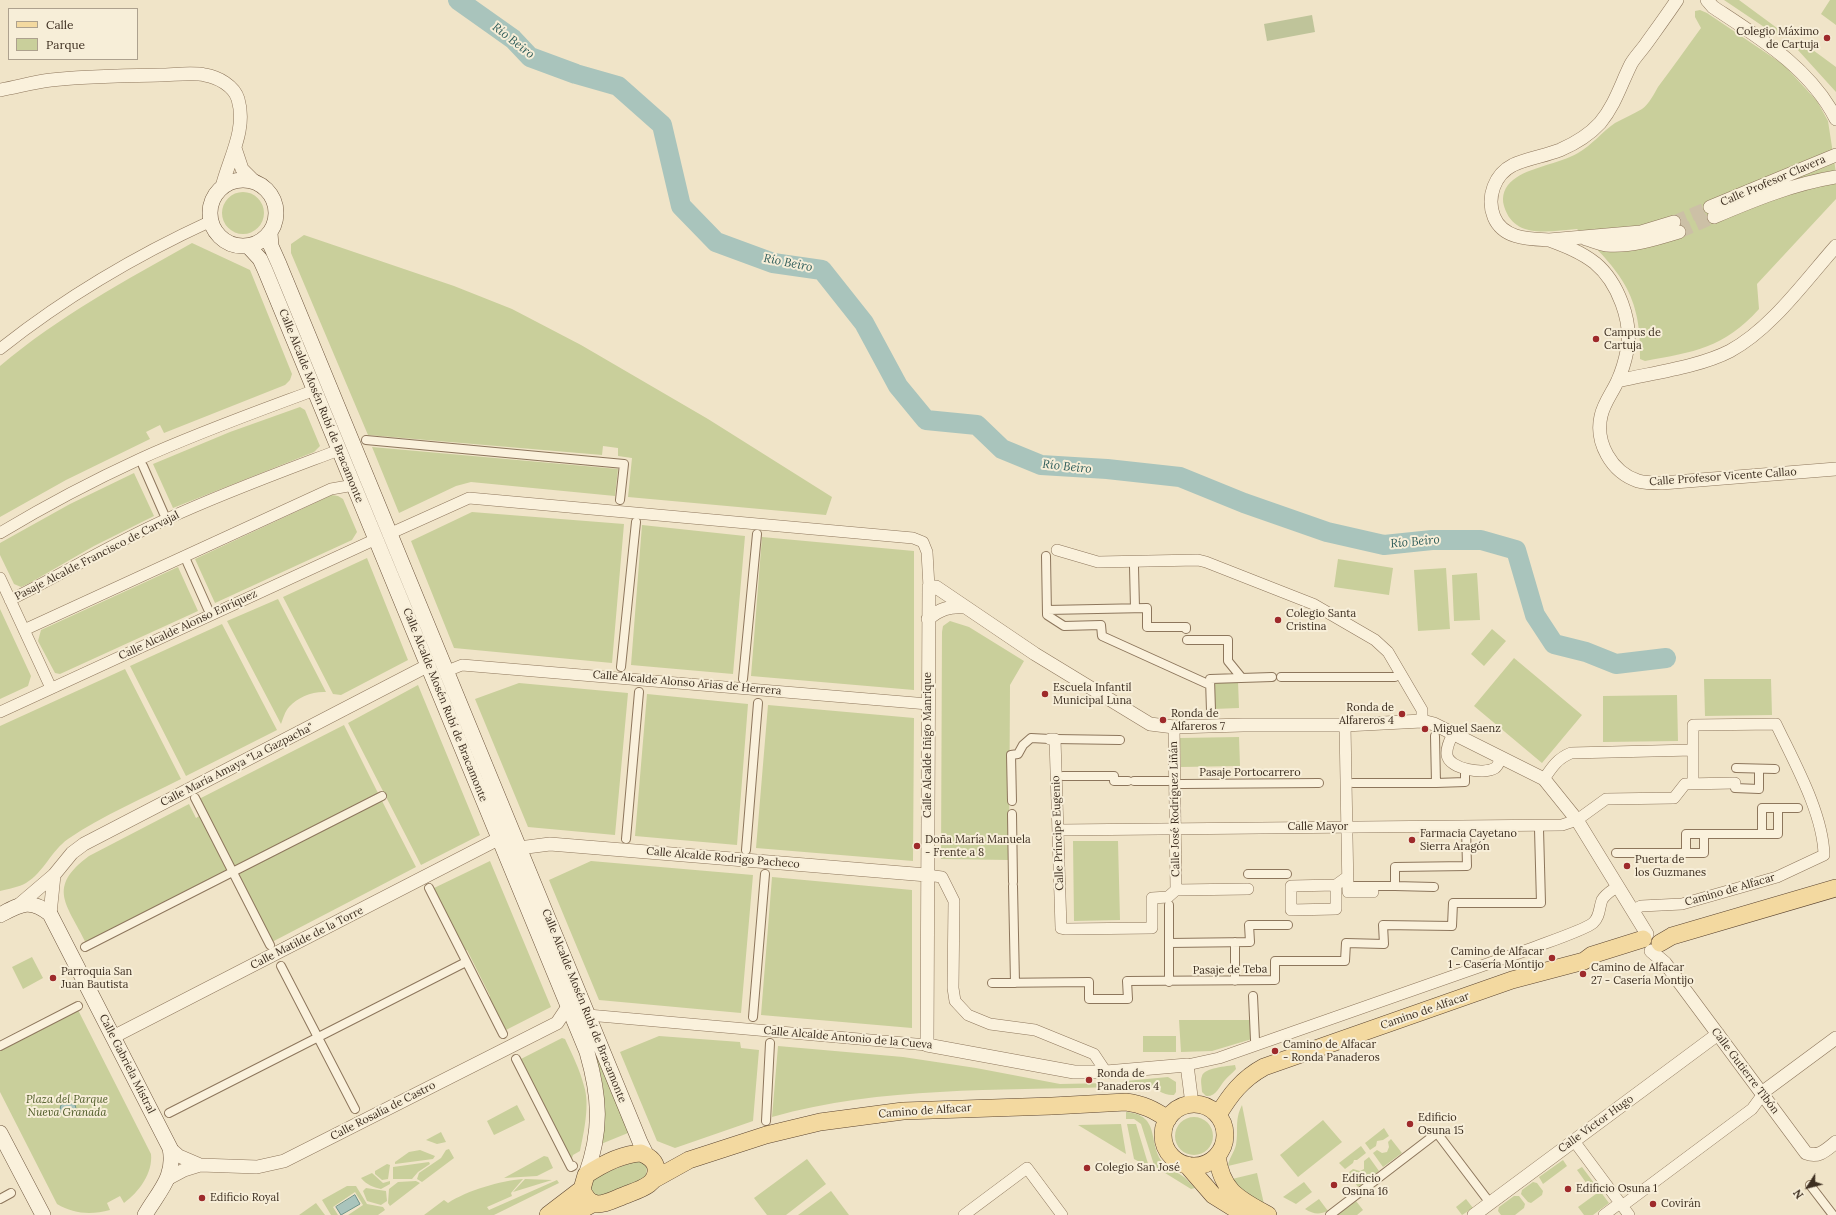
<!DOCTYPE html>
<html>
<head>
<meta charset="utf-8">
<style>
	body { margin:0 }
	#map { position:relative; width:1836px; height:1215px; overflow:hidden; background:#f0e4c8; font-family:Lora,serif }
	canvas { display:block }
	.legend { position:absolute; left:8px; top:8px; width:130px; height:52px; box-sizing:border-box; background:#f7eed8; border:1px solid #ada18e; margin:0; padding:5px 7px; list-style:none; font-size:12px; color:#3d2e20 }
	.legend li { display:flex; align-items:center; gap:8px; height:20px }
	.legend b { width:20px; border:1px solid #ada18e }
	.north { position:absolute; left:1788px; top:1167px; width:40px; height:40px; -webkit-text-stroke:3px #f7eed8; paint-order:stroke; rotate:234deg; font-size:11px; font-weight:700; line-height:16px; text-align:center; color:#3d2e20 }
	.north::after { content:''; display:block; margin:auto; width:14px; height:18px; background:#3d2e20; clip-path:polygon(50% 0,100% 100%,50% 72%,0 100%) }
</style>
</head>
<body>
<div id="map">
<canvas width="1836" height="1215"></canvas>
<ul class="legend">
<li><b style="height:5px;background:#f3d9a0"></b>Calle</li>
<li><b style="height:11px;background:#c9cf9b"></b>Parque</li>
</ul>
<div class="north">N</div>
</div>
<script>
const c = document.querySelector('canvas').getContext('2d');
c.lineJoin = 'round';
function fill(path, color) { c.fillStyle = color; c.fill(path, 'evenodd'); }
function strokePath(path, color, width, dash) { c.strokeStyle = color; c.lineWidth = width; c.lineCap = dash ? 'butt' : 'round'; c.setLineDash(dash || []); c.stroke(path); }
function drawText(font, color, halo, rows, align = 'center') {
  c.font = font + ' Lora,serif'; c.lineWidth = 4; c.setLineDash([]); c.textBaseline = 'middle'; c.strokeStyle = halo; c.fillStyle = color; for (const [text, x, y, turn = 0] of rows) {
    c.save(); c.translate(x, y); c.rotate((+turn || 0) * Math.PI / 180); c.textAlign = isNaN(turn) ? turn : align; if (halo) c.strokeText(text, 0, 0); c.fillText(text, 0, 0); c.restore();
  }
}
fill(new Path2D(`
	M1724,0H1739L1777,28L1778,32L1776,35Z
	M1830,0H1836V25L1821,14Z
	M1700,10L1707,13L1784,65L1817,101L1828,121L1836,173V199L1757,284L1759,309C1724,348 1694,352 1645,361L1640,359C1642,294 1620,272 1577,229C1550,231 1514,240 1504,206C1501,196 1505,186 1513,180C1529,167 1559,164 1578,153C1592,145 1602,132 1615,123C1624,118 1634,114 1642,109C1649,104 1654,94 1658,87C1673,67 1687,47 1701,28L1695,17V11Z
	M1802,42L1836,67V92L1797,49Z
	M222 213a21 21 0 1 1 42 0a21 21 0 1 1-42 0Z
	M304,235L454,286L512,309L581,345L708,419L832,497L826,515L628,497L632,458L618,456V448L603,446L602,455L368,435L291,253V244Z
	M192,243L250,270L292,374L290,380L285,385L164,433L160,425L146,432L150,439L66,480L0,517V366C58,317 126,280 192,243Z
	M300,407L305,410L320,446L314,452L173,508L153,464L230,432Z
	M372,447L618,469L615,496L471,482L456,486L399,513Z
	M134,473L154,516L94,546L28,584L21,587L14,584L0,555V543L70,504Z
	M332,495L338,496L343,499L357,532L352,540L215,603L195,559Z
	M472,512L624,524L612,663L454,648L411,541Z
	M642,525L745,536L733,674L631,665Z
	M762,537L914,551V690L751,676Z
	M367,558L408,660L341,695L333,694L283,597Z
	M1338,559L1393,568L1389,595L1334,587Z
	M178,567L198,611L60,674L55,673L38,641L41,630Z
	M1446,568L1450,629L1418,631L1414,570Z
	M1477,573L1480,620L1454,621L1452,575Z
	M278,599L326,692C313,691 298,697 289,707C285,711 283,719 281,724L227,621Z
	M0,609L31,676L28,686L0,699Z
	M950,621L969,627L1024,661L1010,685L1009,860L941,859L942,632L943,626Z
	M222,624L277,730L186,776L130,666Z
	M1492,629L1506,641L1484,666L1471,654Z
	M1514,658L1582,715L1542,763L1474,706Z
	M125,669L181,779C144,798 103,815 68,839C51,851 44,872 26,883C19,887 8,889 0,891V726Z
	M1704,679H1771L1772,715L1705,716Z
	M1238,681L1239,708L1213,709L1212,682Z
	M519,683L628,693L615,835L528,827L475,699Z
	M418,685L480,835L421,865L348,723Z
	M647,694L748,704L737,845L635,836Z
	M1677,695L1678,741L1603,742V696Z
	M768,705L914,718L913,861L756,848Z
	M344,725L379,795L238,866L234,867L199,799Z
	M1239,737L1240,766L1181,767L1180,738Z
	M381,799L416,867L272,942L236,873Z
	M189,804L196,818L201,815L229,870L86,943C67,904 46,888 89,856Z
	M1073,841H1118L1120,920L1074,921Z
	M490,861L551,1007L504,1031L488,998L490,996L467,950L464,951L432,889Z
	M591,861L753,875L741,1013L599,1000L549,880Z
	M772,877L912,890V1028L761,1015Z
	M32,957L43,978L23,989L12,967Z
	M78,1010L151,1154C153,1173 139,1192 124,1203L120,1196L107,1203L110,1210C91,1215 74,1214 57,1204L0,1092V1050Z
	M1179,1020H1251L1252,1039L1212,1051L1181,1052Z
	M659,1036L740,1042L741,1048L759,1050L753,1121L675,1148L657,1141L620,1052Z
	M1143,1036H1176V1052H1143Z
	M562,1038L565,1039C572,1054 580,1070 584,1086C590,1104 584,1132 580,1151L573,1155L571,1161L519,1060Z
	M778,1046L903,1057L976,1068L1060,1084L1110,1083V1087C997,1091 882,1086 772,1117Z
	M598,1053L628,1133L601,1144C607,1113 605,1084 595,1054Z
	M1235,1065L1236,1069C1233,1073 1228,1076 1225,1080C1219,1087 1216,1097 1206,1096L1202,1092C1202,1087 1200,1080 1202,1076C1204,1068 1227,1066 1235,1065Z
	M1168,1077L1176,1082V1092L1174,1095C1164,1096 1156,1088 1146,1086C1140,1085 1132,1086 1126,1086V1081Z
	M517,1105L525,1120L494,1135L487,1121Z
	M1242,1105L1253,1160L1228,1166C1229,1158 1234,1153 1236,1145C1239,1130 1234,1121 1242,1105Z
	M1126,1112C1163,1115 1146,1146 1165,1165C1169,1169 1176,1172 1181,1175C1186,1178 1190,1183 1195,1188L1191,1189L1157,1168L1154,1165L1141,1124L1134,1119H1126Z
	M1175 1136a19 19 0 1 1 38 0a19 19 0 1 1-38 0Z
	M1323,1120L1342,1142L1298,1177L1280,1155Z
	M1121,1124L1126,1154L1078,1125Z
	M1127,1124H1136L1149,1167L1134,1159Z
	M1384,1128L1389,1136L1383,1140L1377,1141L1376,1146L1370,1150L1365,1143Z
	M441,1132L446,1142L437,1144L426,1140Z
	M1391,1139L1402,1153L1383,1167L1373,1153L1377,1150L1382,1153L1387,1152L1389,1147L1388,1142Z
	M1361,1146L1366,1153L1357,1160H1354L1353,1163L1345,1169L1339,1163Z
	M449,1149L454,1158L422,1182L417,1179L419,1173L441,1158L446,1150Z
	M420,1150L435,1156L433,1159L395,1164V1162L409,1152Z
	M544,1156L548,1157L553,1168L537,1176L504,1178Z
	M1369,1157L1379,1171L1358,1187L1348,1173L1353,1169L1360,1171L1364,1169V1161Z
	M807,1159L826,1184L786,1215H767L754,1198Z
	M1563,1160L1567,1166L1543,1184L1539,1177Z
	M636,1161L644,1163L647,1167L646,1177L643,1180L602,1197L594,1194L590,1190L591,1181L594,1177Z
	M429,1162L430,1164L418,1172L412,1179H393V1167Z
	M387,1164L390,1165L388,1179L382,1180L375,1174V1171Z
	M1582,1167L1597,1187L1592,1191L1577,1170Z
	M372,1173L383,1183L390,1181V1184L381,1189C373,1187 367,1185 361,1178Z
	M1257,1173L1264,1204L1239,1189L1232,1179Z
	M523,1179L511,1193L512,1196L487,1207L489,1210L557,1180L559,1183L494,1215H424L444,1200L448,1203C468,1190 500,1181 523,1179Z
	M525,1179L552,1180L513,1192Z
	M416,1181L420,1183L390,1206L388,1203L389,1189L398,1182Z
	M1304,1182L1312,1192L1296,1204L1283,1197Z
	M1533,1182L1537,1183L1543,1191L1542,1195L1531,1203L1528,1202L1521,1194L1522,1190Z
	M347,1186H356L367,1204L383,1207L385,1210L378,1215H348L363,1205L355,1192L333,1207L338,1215H331L322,1200Z
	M366,1188L386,1191L387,1201L381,1205L367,1201L363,1191Z
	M831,1191L849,1215H798Z
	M1600,1191L1609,1203L1593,1215H1584L1578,1207Z
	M1514,1196H1519L1525,1204L1524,1208L1515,1215H1501L1498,1211L1499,1207Z
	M1319,1199L1328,1211C1319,1215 1313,1214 1305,1209Z
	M1466,1199L1473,1208L1462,1215L1456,1207Z
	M1356,1201L1363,1210L1357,1215H1337Z
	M316,1203L325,1215H299Z`), '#c9cf9b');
fill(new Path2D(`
	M1312,15L1315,32L1267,41L1264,24Z`), '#bfc49a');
const water = new Path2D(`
	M60 1109a8 8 0 1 1 16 0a8 8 0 1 1-16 0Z
	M355,1195L360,1204L341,1215L336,1207Z`);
fill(water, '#a9c4bc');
strokePath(water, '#6f938a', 1);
strokePath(new Path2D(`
	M458,0L513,39L530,57L576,74L618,86L662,125L681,206L716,242L773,263L822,270L864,323L898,386L926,420L977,425L1002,449L1041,465L1107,469L1180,477L1244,503L1327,532L1384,545L1432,540H1481L1516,550L1535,615L1554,644L1586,652L1616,664L1666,658`), '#a9c4bc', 20);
strokePath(new Path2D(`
	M1674,222L1710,207
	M1679,232L1714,217`), '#ccc0a6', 13, [13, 6]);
const pedestrian = new Path2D(`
	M366,440L624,464L620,500
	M143,466L164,514
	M1046,556L1047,615L1064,626L1101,625L1102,636L1210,685
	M187,562L208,609
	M1134,567L1135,608
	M1047,610L1147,608V627H1186V629
	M1187,640H1228V661L1241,677
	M621,667L636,522
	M1281,677H1395
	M743,679L757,534
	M1211,711L1210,679L1272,677
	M1055,739L1120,740
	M1736,768L1775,769
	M1063,776H1114V781H1128
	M1134,781H1168
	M1353,783H1436L1435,736
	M1436,783L1465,782V774
	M1181,784L1319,783
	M1735,788L1759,789V769
	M195,798L270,945
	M1012,801L1011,755L1018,754L1023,745L1031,738L1050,739
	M1012,814L1013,882
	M1762,834V808H1778
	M626,839L639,692
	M746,850L758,703
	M1616,853H1704V834H1778V808H1798
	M1686,853V834H1704
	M1248,874H1287
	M1013,886L1015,983
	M1354,886H1395V867L1467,866L1466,828
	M1395,886L1434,887
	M429,888L503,1034
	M1169,905V982
	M1235,942V981
	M1169,943L1250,942L1249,925H1288
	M85,947L382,796
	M281,966L355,1109
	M992,983L1089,982V999H1128L1127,981L1275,980V961H1345L1346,943L1384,944L1383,925L1452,926L1453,903H1541L1539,829
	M1253,996L1255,1040
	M753,1017L765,874
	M0,1046L78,1006
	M516,1059L571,1167L573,1166
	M169,1113L466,962
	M766,1121L770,1043
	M1810,1185L1833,1215
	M0,1199L11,1193
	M1330,1215L1437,1133L1490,1203`);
const minor = new Path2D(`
	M0,349C64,298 137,255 211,221
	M0,533C45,506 92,481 140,459C197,433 256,412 315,390
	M389,534L469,498L913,538L923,542L927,552L929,587
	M1057,550L1098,562L1198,560L1206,562L1313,604L1375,640L1388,652L1422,710V721
	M0,578L51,688
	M10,600C63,574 113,543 167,519C223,493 281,472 339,450
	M24,630L331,489L354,485
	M447,671L462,665L928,704
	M0,712L376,539
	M1345,725L1348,892H1373
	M1174,727L1176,890
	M1453,734C1450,740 1446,747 1447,755C1449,769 1484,775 1495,768C1498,766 1499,762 1501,758
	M1050,739H1055L1061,928L1066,929L1152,928V898L1168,897L1176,890L1248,889
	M1544,779C1552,767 1558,758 1571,753L1693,750
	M1059,830L1562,825L1577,820L1606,799L1674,798L1685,784L1735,783
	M927,875L942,877L954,901L953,988L955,1001L968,1015L990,1024L1035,1030L1094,1054L1106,1072
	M1336,885V909L1291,910V886L1336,885L1347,877
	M1633,910L1641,906L1682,904L1777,877L1824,855C1823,813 1794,762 1776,724L1693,725V783
	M588,1015L927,1045
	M1187,1065L1219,1058L1530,949C1542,944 1585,930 1593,923C1600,917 1599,908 1602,900C1606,893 1613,890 1618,886
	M1574,1141L1629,1215
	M1622,1206L1752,1109L1763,1094
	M964,1215L1027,1168L1062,1215
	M1604,1215L1620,1203`);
const tertiary = new Path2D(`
	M1707,0L1713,7C1760,38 1810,68 1836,119
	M0,90C17,87 34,82 51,80C87,76 124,76 160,75C173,75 193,72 205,75C218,77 234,86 238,99C247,130 229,158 222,187
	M235,148L242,169L254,181
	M1710,207L1836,155
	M1714,217C1754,200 1793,184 1836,177
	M1674,222L1641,232L1549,240C1529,239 1503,239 1494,217C1486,197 1495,174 1513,165C1528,158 1545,156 1560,150C1574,144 1589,135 1600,123C1615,105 1621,84 1631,64C1635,57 1641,51 1646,44C1656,30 1667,15 1677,0
	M1586,239C1593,241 1601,244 1607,245C1631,247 1656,239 1679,232
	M1549,240C1565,246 1581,252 1595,263C1618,282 1633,322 1627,351C1625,361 1622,371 1618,380C1613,392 1604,402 1601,416C1595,442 1611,472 1638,481C1645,483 1654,483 1662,483L1836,469
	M1618,381C1652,373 1699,367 1730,351C1771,329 1805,281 1836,246
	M928,619C940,609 949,606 964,607
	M519,848L550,844L927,875
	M20,904L54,875L72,853L84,844L429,665
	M50,914L54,875
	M1651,951L1665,963L1806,1153C1819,1158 1826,1150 1836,1142
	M113,1037L500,838
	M1763,1094L1767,1089L1836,1038
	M1192,1104L1187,1065L1106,1072H1074L927,1045L929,587H936L1035,654L1150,724L1174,727L1243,725H1345L1422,721L1434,724L1544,779L1577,820L1647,934
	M170,1148L179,1156L200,1165L257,1167L284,1161L557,1023L569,1005
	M169,1178L184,1170L200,1165
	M1474,1215L1718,1034`);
const secondary = new Path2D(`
	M210 213a33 33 0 1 1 66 0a33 33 0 1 1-66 0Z
	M270,233L271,246L279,264L640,1142L647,1156
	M248,246L260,259L265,270L587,1052C600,1097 602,1130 586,1175
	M0,915C21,904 30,898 50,914L170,1148C176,1177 158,1192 145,1215
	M0,1133L43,1215`);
const primary = new Path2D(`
	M1660,943L1672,936L1836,888
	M1163 1135a31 31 0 1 1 62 0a31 31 0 1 1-62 0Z
	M1218,1115C1230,1095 1242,1079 1264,1067L1512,980L1584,961L1592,955L1643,939
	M641,1153C648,1156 655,1160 656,1168C658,1186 637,1190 623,1196C615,1199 605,1205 596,1204C589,1203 584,1195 582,1189L586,1175C601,1165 622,1154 641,1153Z
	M1217,1156C1222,1192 1239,1199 1268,1215
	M1187,1165L1213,1195L1245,1215
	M653,1180L689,1160L766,1135L820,1122L903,1111L1052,1106L1126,1102C1143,1104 1154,1110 1168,1119
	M551,1214L572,1215L594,1203
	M548,1215L582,1189`);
strokePath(pedestrian, '#8d765c', 10);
strokePath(minor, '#8d765c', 12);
strokePath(tertiary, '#8d765c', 14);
strokePath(secondary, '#6f573f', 16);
strokePath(primary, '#5b4430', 18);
strokePath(pedestrian, '#faf1dc', 8);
strokePath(minor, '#faf1dc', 11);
strokePath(tertiary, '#faf1dc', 13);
strokePath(secondary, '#faf1dc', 15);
strokePath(primary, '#f3d9a0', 17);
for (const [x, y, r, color] of [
	[1827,38,4,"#9e2a2b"],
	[1596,339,4,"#9e2a2b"],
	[1278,620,4,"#9e2a2b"],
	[1045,694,4,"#9e2a2b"],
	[1402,714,4,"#9e2a2b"],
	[1163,720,4,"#9e2a2b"],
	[1425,729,4,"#9e2a2b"],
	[1412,840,4,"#9e2a2b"],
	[917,846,4,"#9e2a2b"],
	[1627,866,4,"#9e2a2b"],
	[1552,958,4,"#9e2a2b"],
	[1583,974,4,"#9e2a2b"],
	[53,978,4,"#9e2a2b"],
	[1275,1051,4,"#9e2a2b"],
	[1089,1080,4,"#9e2a2b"],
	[1410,1124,4,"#9e2a2b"],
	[1087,1168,4,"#9e2a2b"],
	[1334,1185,4,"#9e2a2b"],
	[1568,1189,4,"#9e2a2b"],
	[202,1198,4,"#9e2a2b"],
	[1653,1204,4,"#9e2a2b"]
]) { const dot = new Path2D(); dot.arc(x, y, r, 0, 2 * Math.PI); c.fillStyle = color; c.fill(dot); strokePath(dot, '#f7eed8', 1.5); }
drawText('11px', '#3d2e20', '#f7eed8', [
	["Colegio Máximo",1819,32,"right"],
	["de Cartuja",1819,45,"right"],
	["Campus de",1604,333],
	["Cartuja",1604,346],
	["Colegio Santa",1286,614],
	["Cristina",1286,627],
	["Escuela Infantil",1053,688],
	["Municipal Luna",1053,701],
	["Ronda de",1394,708,"right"],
	["Alfareros 4",1394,721,"right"],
	["Ronda de",1171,714],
	["Alfareros 7",1171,727],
	["Miguel Saenz",1433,729],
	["Farmacia Cayetano",1420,834],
	["Sierra Aragón",1420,847],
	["Doña María Manuela",925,840],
	["- Frente a 8",925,853],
	["Puerta de",1635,860],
	["los Guzmanes",1635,873],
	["Camino de Alfacar",1544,952,"right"],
	["1 - Casería Montijo",1544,965,"right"],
	["Camino de Alfacar",1591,968],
	["27 - Casería Montijo",1591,981],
	["Parroquia San",61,972],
	["Juan Bautista",61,985],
	["Camino de Alfacar",1283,1045],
	["- Ronda Panaderos",1283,1058],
	["Ronda de",1097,1074],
	["Panaderos 4",1097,1087],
	["Edificio",1418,1118],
	["Osuna 15",1418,1131],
	["Colegio San José",1095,1168],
	["Edificio",1342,1179],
	["Osuna 16",1342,1192],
	["Edificio Osuna 1",1576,1189],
	["Edificio Royal",210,1198],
	["Covirán",1661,1204]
], 'left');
drawText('11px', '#3d2e20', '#f7eed8', [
	["Calle Profesor Clavera",1773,181,-23],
	["Calle Alcalde Mosén Rubí de Bracamonte",321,406,68],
	["Calle Profesor Vicente Callao",1723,477,-4],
	["Pasaje Alcalde Francisco de Carvajal",97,556,-27],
	["Calle Alcalde Alonso Enríquez",188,625,-25],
	["Calle Alcalde Alonso Arias de Herrera",687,683,5],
	["Calle Alcalde Mosén Rubí de Bracamonte",445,705,68],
	["Calle Alcalde Iñigo Manrique",928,745,-90],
	["Calle María Amaya \"La Gazpacha\"",237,765,-27],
	["Pasaje Portocarrero",1250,773],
	["Calle José Rodríguez Liñán",1175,809,-91],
	["Calle Mayor",1318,827],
	["Calle Príncipe Eugenio",1058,833,-92],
	["Calle Alcalde Rodrigo Pacheco",723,858,5],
	["Camino de Alfacar",1730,890,-16],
	["Calle Matilde de la Torre",307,938,-27],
	["Pasaje de Teba",1230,970,-1],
	["Calle Alcalde Mosén Rubí de Bracamonte",584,1006,68],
	["Camino de Alfacar",1425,1011,-19],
	["Calle Alcalde Antonio de la Cueva",848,1038,5],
	["Calle Gabriela Mistral",127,1064,63],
	["Calle Gutierre Tibón",1745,1071,53],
	["Calle Rosalía de Castro",383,1111,-27],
	["Camino de Alfacar",925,1111,-4],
	["Calle Víctor Hugo",1596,1124,-36]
]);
drawText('italic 11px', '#4d5a26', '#f7eed8', [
	["Plaza del Parque",67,1100],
	["Nueva Granada",67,1113]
]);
drawText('italic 12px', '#2f5d5a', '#f7eed8', [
	["Río Beiro",513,41,38],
	["Río Beiro",788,263,11],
	["Río Beiro",1067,467,6],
	["Río Beiro",1415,542,-5]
]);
</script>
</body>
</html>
